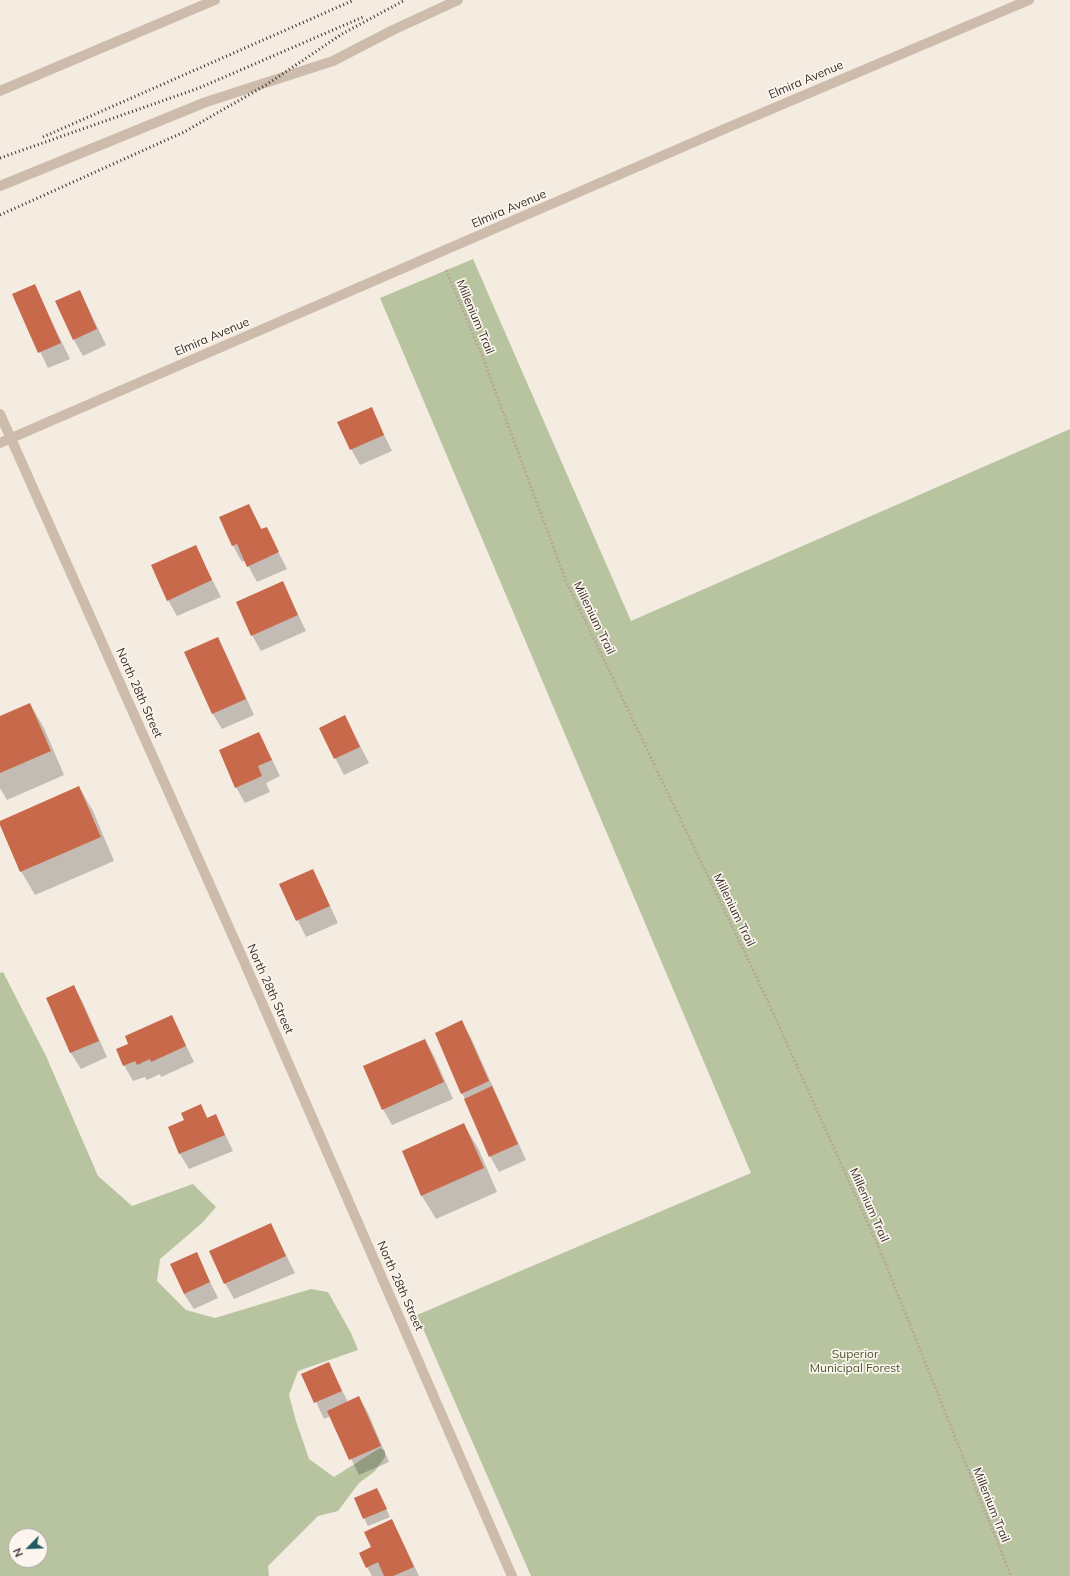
<!DOCTYPE html>
<html>
<head>
<meta charset="utf-8">
<style>
	body { margin:0 }
	#map { position:relative; width:1070px; height:1576px; overflow:hidden; background:#f4ebe1; font-family:Mulish,sans-serif }
	canvas { display:block }
	.north { position:absolute; left:8px; top:1528px; width:40px; height:40px; box-sizing:border-box; background:#fbf5ee; border:1px solid #aea6a0; border-radius:50%; rotate:246deg; font-size:11px; font-weight:700; line-height:16px; text-align:center; color:#3b302b }
	.north::after { content:''; display:block; margin:auto; width:14px; height:18px; background:#1f5a5e; clip-path:polygon(50% 0,100% 100%,50% 72%,0 100%) }
</style>
</head>
<body>
<div id="map">
<canvas width="1070" height="1576"></canvas>
<div class="north">N</div>
</div>
<script>
const c = document.querySelector('canvas').getContext('2d');
c.lineJoin = 'round';
function fill(path, color) { c.fillStyle = color; c.fill(path, 'evenodd'); }
function strokePath(path, color, width, dash) { c.strokeStyle = color; c.lineWidth = width; c.lineCap = dash ? 'butt' : 'round'; c.setLineDash(dash || []); c.stroke(path); }
function drawText(font, color, halo, rows, align = 'center') {
  c.font = font + ' Mulish,sans-serif'; c.lineWidth = 3.5; c.setLineDash([]); c.textBaseline = 'middle'; c.strokeStyle = halo; c.fillStyle = color; for (const [text, x, y, turn = 0] of rows) {
    c.save(); c.translate(x, y); c.rotate((+turn || 0) * Math.PI / 180); c.textAlign = isNaN(turn) ? turn : align; if (halo) c.strokeText(text, 0, 0); c.fillText(text, 0, 0); c.restore();
  }
}
fill(new Path2D(`
	M473,259L631,621L1070,429V1576H531L417,1315L751,1173L380,298Z
	M3,972L46,1056L98,1176L132,1206L193,1184L216,1207L202,1223L160,1259L157,1281L186,1310L215,1318L311,1289L328,1292L351,1333L358,1350L298,1371L289,1395L296,1421L309,1459L334,1477L380,1448L385,1451V1457L375,1471L359,1483L338,1511L318,1516L268,1566L269,1576H0V973ZM16,1536H40V1560H16Z`), '#b8c4a0');
fill(new Path2D(`
	M34,285L70,359L48,368L13,295Z
	M80,291L106,345L83,356L74,340Z
	M371,408L392,451L360,465L351,449Z
	M249,505L262,530L266,528L287,569L257,582L245,560L242,562L233,546L221,517Z
	M195,546L221,597L177,616L168,600Z
	M282,582L306,631L261,651L252,635Z
	M217,638L226,654L254,715L222,729L213,714L185,652Z
	M30,704L44,728L64,775L7,800L0,788V718Z
	M345,716L369,763L344,775L320,728Z
	M259,733L280,776L266,783L270,792L245,803L236,787Z
	M79,787L93,811L114,861L35,895L21,871L0,822Z
	M313,870L338,923L306,937L280,884Z
	M74,987L83,1003L107,1057L81,1069L71,1053L47,998Z
	M172,1016L194,1062L161,1077L160,1074L147,1080L145,1077L133,1081L124,1065L129,1044Z
	M462,1022L471,1038L526,1160L499,1172L490,1156L462,1093Z
	M425,1040L434,1056L453,1099L392,1125L383,1109Z
	M201,1106L208,1119L216,1116L233,1151L189,1169L180,1154L186,1120Z
	M464,1125L478,1148L497,1192L436,1219L422,1196L403,1152Z
	M271,1225L295,1273L234,1299L225,1283Z
	M196,1253L218,1298L194,1309L184,1294Z
	M328,1363L348,1402L359,1397L368,1413L389,1462L359,1475L330,1416L324,1419L303,1374Z
	M377,1489L390,1517L368,1526L355,1499Z
	M391,1520L400,1536L419,1576H372L367,1567L373,1548Z`), '#0003');
fill(new Path2D(`
	M35,284L61,343L38,353L12,294Z
	M80,290L97,329L73,340L55,301Z
	M372,407L384,435L350,450L337,422Z
	M249,504L261,529L267,527L279,552L247,567L237,544L232,546L219,517Z
	M196,545L212,580L167,601L151,565Z
	M283,581L298,615L251,636L236,602Z
	M218,637L246,699L212,714L184,652Z
	M30,703L51,751L0,773V716Z
	M345,715L360,747L334,759L319,728Z
	M259,732L272,760L258,766L262,776L235,788L219,750Z
	M79,786L101,837L20,872L0,825V821Z
	M313,869L330,906L296,921L279,884Z
	M74,985L99,1041L70,1053L46,998Z
	M172,1015L186,1046L151,1062L150,1059L137,1065L135,1061L123,1066L116,1049L128,1044L125,1036Z
	M462,1020L489,1081L461,1094L435,1033Z
	M425,1039L444,1082L382,1110L363,1066Z
	M492,1086L518,1144L489,1157L464,1099Z
	M201,1104L207,1118L216,1114L225,1135L179,1154L168,1127L184,1120L181,1113Z
	M464,1123L484,1168L421,1196L402,1151Z
	M271,1223L286,1256L224,1284L209,1251Z
	M197,1252L210,1282L184,1294L170,1264Z
	M329,1362L342,1391L314,1403L301,1374Z
	M359,1396L381,1446L349,1460L327,1411Z
	M377,1488L387,1509L363,1519L354,1498Z
	M392,1519L414,1567L393,1576H384L378,1562L366,1568L359,1553L371,1547L364,1532Z`), '#c8694b');
strokePath(new Path2D(`
	M446,270L483,358L566,581L766,997L882,1255L1011,1576`), '#b9a596', 2.5, [2, 2]);
strokePath(new Path2D(`
	M0,91L215,0
	M0,186L206,102L333,61L393,30L458,0`), '#cdbbac', 10);
strokePath(new Path2D(`
	M0,414L239,950L512,1576
	M0,443L722,130L1029,0`), '#cdbbac', 10);
strokePath(new Path2D(`
	M43,137L354,0
	M0,158L199,88L363,17
	M0,215L184,132L266,85L342,34L405,0`), '#3b302b', 3, [1, 3]);
drawText('12px', '#3b302b', '#fbf5ee', [
	["Elmira Avenue",806,80,-23],
	["Elmira Avenue",509,209,-23],
	["Millenium Trail",475,317,67],
	["Elmira Avenue",212,337,-23],
	["Millenium Trail",594,618,64],
	["North 28th Street",139,693,66],
	["Millenium Trail",734,910,64],
	["North 28th Street",270,989,66],
	["Millenium Trail",869,1205,66],
	["North 28th Street",400,1286,66],
	["Millenium Trail",991,1505,68]
]);
drawText('12px', '#4a5a2e', '#fbf5ee', [
	["Superior",855,1354],
	["Municipal Forest",855,1368]
]);
</script>
</body>
</html>
